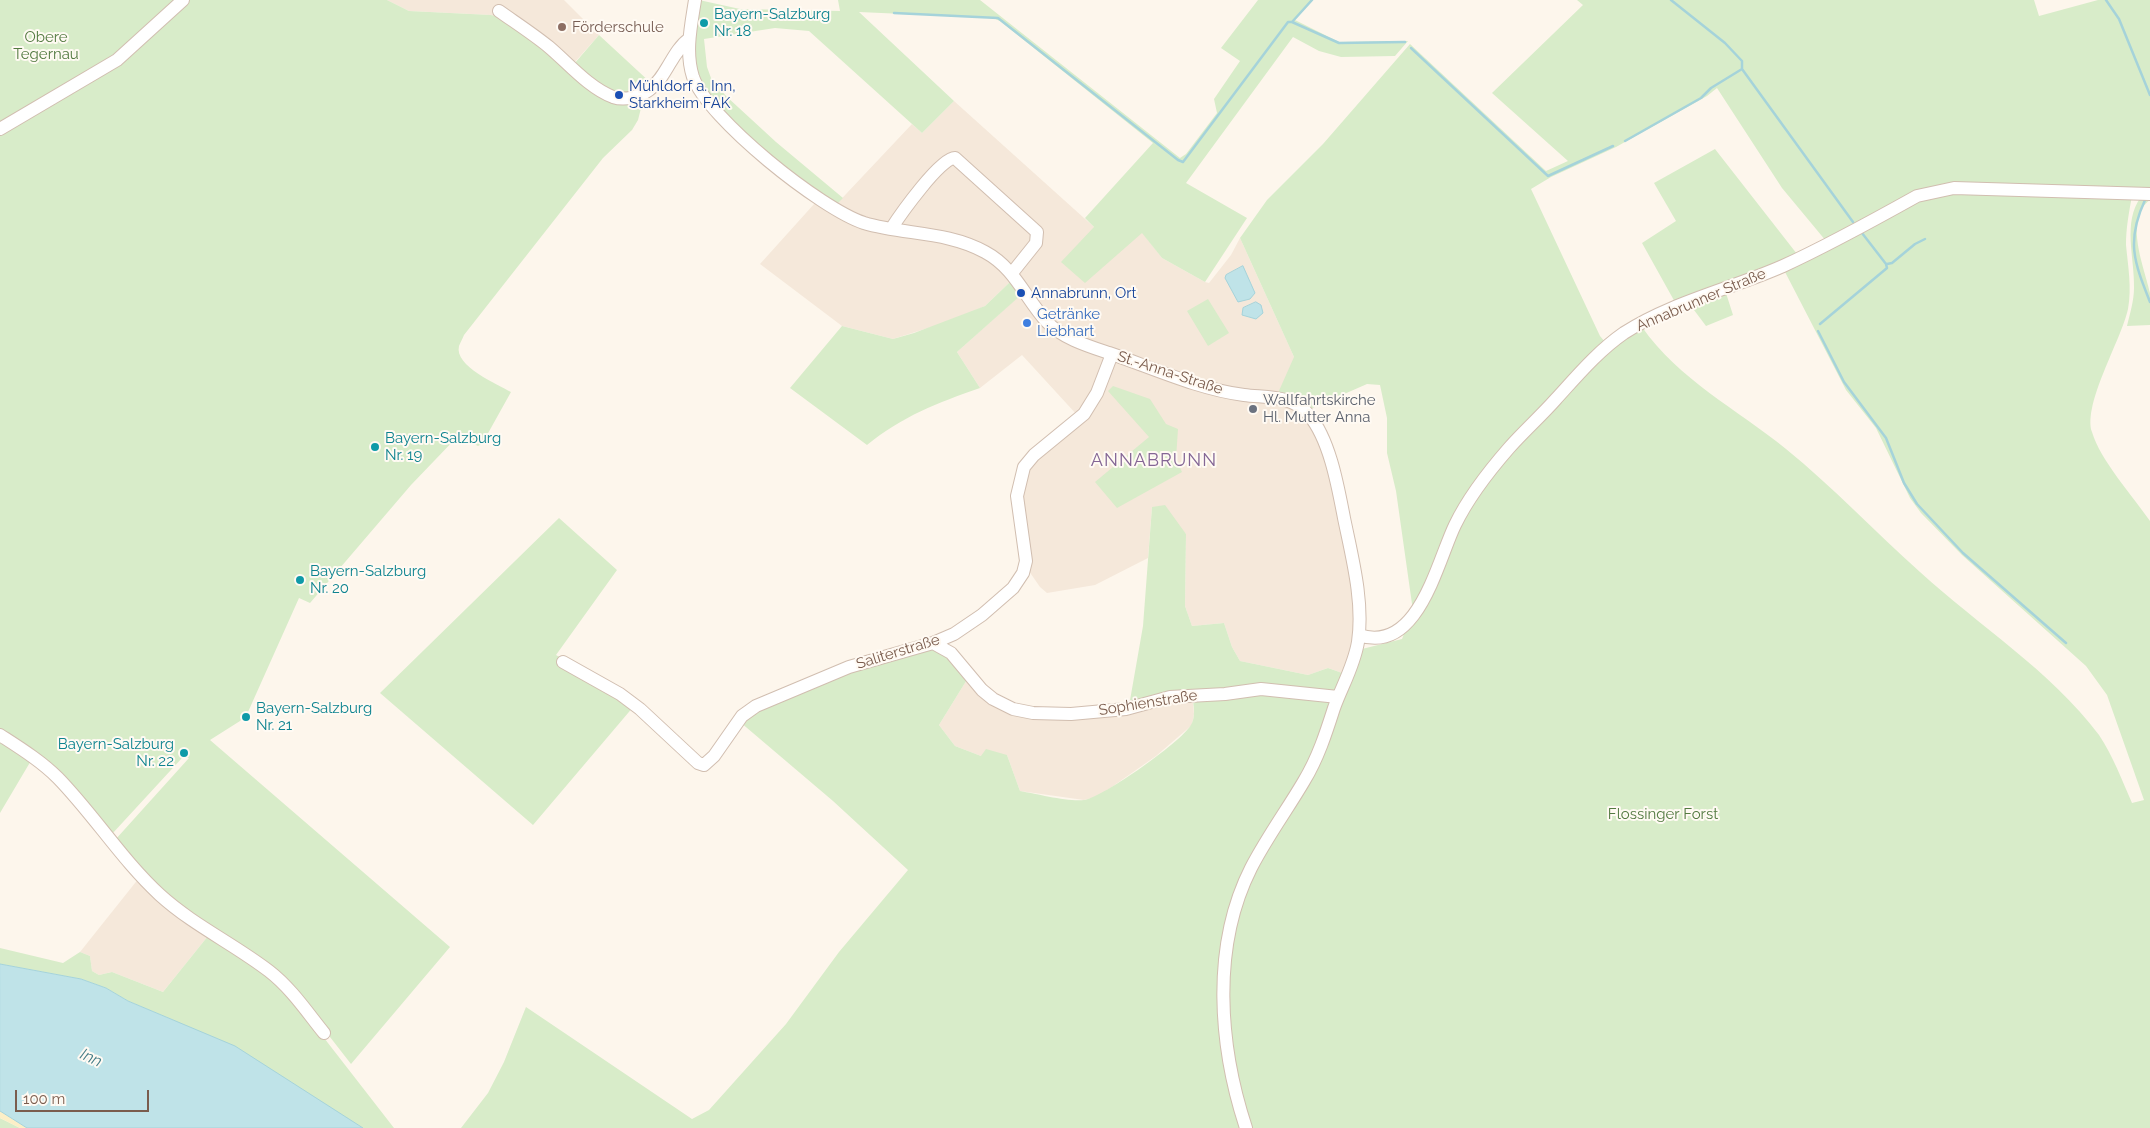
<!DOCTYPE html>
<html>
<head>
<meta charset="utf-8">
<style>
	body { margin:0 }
	#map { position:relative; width:2150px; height:1128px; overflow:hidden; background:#fdf6ec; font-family:Raleway,sans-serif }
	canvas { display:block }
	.scale { position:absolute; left:15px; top:1090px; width:134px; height:22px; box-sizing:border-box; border:2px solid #7a5c4d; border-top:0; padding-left:6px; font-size:15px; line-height:18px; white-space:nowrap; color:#7a5c4d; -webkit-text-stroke:4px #fffaf3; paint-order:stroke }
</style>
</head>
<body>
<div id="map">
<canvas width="2150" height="1128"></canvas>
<div class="scale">100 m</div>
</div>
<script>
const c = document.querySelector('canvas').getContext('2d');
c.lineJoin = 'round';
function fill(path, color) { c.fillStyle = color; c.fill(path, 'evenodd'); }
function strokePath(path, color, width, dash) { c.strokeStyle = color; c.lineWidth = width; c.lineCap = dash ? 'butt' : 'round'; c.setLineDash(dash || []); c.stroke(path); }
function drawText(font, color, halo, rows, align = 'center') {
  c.font = font + ' Raleway,sans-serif'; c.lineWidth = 4; c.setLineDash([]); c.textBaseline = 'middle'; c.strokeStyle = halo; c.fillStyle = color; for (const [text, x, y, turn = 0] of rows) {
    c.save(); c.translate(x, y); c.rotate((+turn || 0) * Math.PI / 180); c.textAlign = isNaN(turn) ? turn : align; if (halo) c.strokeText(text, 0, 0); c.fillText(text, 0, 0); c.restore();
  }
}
fill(new Path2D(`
	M387,0H564L599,35L574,63L491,15L409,11Z
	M954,101L1094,227L1142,232L1162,258L1205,282L1209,283L1231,255L1240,238L1294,357L1299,411L1324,447L1350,564L1356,626L1345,674L1328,668L1308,675L1240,661L1232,647L1224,623L1192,626L1185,606L1186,534L1152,507L1148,558L1095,585L1047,593L1040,587L1022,561L1018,471L1078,416L1022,355L980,388L957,352L1020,295L1010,282L985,306L954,320L893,339L842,326L760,264L815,203L830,211L912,124L922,133Z
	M968,678L1003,701L1038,710L1129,706L1192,693L1194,714L1192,725L1156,756L1099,796L1084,800L1020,791L1007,755L981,756L955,746L939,725Z
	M139,878L208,936L163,992L112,972L99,975L92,971L90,956L80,952Z`), '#f5e8da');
fill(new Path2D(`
	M0,0H177L115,57L0,127Z
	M187,0H387L409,11L491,15L504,19L587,86L643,100L638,120L632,130L603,158L464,335C463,338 460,343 459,346C454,366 497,384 511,392L482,444L478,446L458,436L411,485L310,603L299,598L248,712L240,721L210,740L450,947L351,1064L309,1010L172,902L115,840L189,758H182L112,834L0,733V133L59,99Z
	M699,0L740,9L840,11L838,0H980L1180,158L1186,154L1217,113L1214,99L1240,61L1221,48L1258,0H1313L1295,20L1339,42L1408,41L1395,56L1341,57L1319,51L1293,37L1186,183L1247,218L1205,282L1162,258L1142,233L1085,283L1061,262L1094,227L1085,218L1153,143L1000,21L993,18L859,12L954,101L922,133L809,31L775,28L704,39L707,67L711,78L726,96L776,142L843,198L836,205C806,188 708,110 699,80C690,54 695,26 699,0Z
	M1577,0H2034L2039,16L2098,0H2150V190L2132,196C2129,212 2126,228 2126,245C2128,266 2132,288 2128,309C2121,341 2083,403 2092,432C2100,460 2133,496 2150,521V1128H461L488,1093L504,1062L526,1007L692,1119L709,1110L786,1024L839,952L908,870L833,801L740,722C775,688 880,664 929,648L949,657L968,678L939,725L955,746L981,756L986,749L1007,755L1020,791C1037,794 1069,802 1084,800C1102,798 1186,739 1192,723C1196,714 1193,703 1192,693L1129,706L1143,626L1152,507L1165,505L1186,534L1185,606L1192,626L1224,623L1232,647L1240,661L1308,675L1328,668L1345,674L1354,651L1402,639L1413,611L1396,491L1387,453V418L1380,385L1367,384L1310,409L1278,393L1294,357L1240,238L1267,200L1323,144L1410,44L1546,171L1568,161L1492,93L1583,5ZM1717,88L1782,188L1826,241L1784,270L1846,390L1876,428L1910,498L1921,513L1962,555L2086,666L2107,695L2144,800L2132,803C2122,780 2113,756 2099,735C2050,670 1979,626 1920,572C1875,532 1833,487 1786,449C1737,409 1679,380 1642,327L1605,342L1600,336L1531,189L1551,177L1616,147L1707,96Z
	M599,35L652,84L631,95L610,92L574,64Z
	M1715,149L1797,254L1726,293L1733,315L1706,326L1691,306L1676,304L1642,243L1676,221L1654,183Z
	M2141,197L2150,200C2123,219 2145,269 2150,293C2150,303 2150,315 2150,325L2127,326C2130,313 2134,301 2134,288C2135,259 2122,222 2141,197Z
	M1010,282L1021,295L957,352L980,388C937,403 903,416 867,445L790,388L842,326L893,339L914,333L985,306Z
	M1208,299L1229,333L1208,346L1187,311Z
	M1113,386L1150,399L1166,424L1178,429L1176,459L1182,472L1117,508L1095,482L1149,437L1108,391Z
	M559,518L617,570L556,655L602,681L634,706L533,825L380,693Z
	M0,738L32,759L0,813Z
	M208,936L253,963L293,998L394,1128H363L170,1019L128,1001L106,988L81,979L0,964V948L63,963L80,952L90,956L92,971L99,975L112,972L163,992Z
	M0,1118L20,1128H0Z`), '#d8ecc9');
fill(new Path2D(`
	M0,1111L27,1128H20L0,1118Z`), '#fcefc7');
const water = new Path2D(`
	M1243,266L1255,293L1250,299L1238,302L1225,278L1226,275Z
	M1256,302L1261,305L1263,313L1256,319L1242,315L1243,308Z
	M0,964L81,979L106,988L128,1001L235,1046L363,1128H27L0,1111Z`);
fill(water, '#bfe3e8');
strokePath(water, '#a5d3da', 1);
strokePath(new Path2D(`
	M1671,0L1725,43L1742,61V69L1853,222
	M2106,0L2119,19L2150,95
	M894,13L998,18L1178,160L1183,162L1288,22H1292L1312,0
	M1292,22L1339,43L1405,42
	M1411,48L1548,176L1613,146
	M1625,141L1701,98L1711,88L1742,69
	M2145,200C2126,241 2134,262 2150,302
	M1887,264L1892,263L1915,244L1925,239
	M1820,324L1887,268L1886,264L1862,233
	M1818,331L1844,382L1886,438L1904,483L1917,504L1963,553L2066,643`), '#a5d3da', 2.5);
const minor = new Path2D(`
	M695,0C691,26 685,52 693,77C708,119 821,209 864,223C904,235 947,231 985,252C1015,268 1025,298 1047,322C1062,338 1088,346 1109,353C1153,368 1198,389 1244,395C1267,398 1293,395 1309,415C1330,440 1338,487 1344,518C1352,557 1364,602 1358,642C1354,666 1342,686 1334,708C1326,733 1318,758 1304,781C1287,810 1267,837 1251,868C1211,947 1219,1046 1246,1128
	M499,11C516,23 533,34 549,47C568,63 589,88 613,97C625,101 639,97 649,90C667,77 672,51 689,39
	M0,129L117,60L183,0
	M891,229C900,215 941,157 955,158L1037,232L1036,243L1012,273
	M1359,635C1418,655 1437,562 1455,525C1469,496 1488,472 1509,448C1524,431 1541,416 1556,399C1577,376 1598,351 1624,333C1672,302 1731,289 1783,266C1829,245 1874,220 1917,196L1954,188L2150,194
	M933,643L951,653L982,690L993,699L1013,709L1033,713L1071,714L1126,709L1170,697L1225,694L1261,689L1338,697
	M563,662L620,694L640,709L698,763L704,765L714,756L742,716L756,706L849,667L933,643L954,634L982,615L1013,588L1023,573L1026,561L1017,496L1024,467L1034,455L1084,414L1097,393L1112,354
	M0,735C20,748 41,761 58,778C94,815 122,860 160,895C193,925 234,944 269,971C291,988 307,1012 324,1033`);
strokePath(minor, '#d1beb0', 14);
strokePath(minor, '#fff', 12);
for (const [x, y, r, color] of [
	[704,23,5,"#0f9aa8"],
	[562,27,5,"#8d6e63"],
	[619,95,5,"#1a4fb4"],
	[1021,293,5,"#1a4fb4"],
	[1027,323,5,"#3f7fe0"],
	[1253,409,5,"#6b7280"],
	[375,447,5,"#0f9aa8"],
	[300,580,5,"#0f9aa8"],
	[246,717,5,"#0f9aa8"],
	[184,753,5,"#0f9aa8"]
]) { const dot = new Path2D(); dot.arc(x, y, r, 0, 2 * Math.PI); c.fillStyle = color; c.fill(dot); strokePath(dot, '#fffaf3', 2); }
drawText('15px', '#0d838f', '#fffaf3', [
	["Bayern-Salzburg",714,14],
	["Nr. 18",714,31],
	["Bayern-Salzburg",385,438],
	["Nr. 19",385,455],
	["Bayern-Salzburg",310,571],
	["Nr. 20",310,588],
	["Bayern-Salzburg",256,708],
	["Nr. 21",256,725],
	["Bayern-Salzburg",174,744,"right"],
	["Nr. 22",174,761,"right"]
], 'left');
drawText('15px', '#785e54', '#fffaf3', [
	["Förderschule",572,27]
], 'left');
drawText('15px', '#537a41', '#fffaf3', [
	["Obere",46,37],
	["Tegernau",46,54],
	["Flossinger Forst",1663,814]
]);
drawText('15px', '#164399', '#fffaf3', [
	["Mühldorf a. Inn,",629,86],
	["Starkheim FAK",629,103],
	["Annabrunn, Ort",1031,293]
], 'left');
drawText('15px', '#7a5c4d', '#fffaf3', [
	["Annabrunner Straße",1701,300,-23],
	["St.-Anna-Straße",1170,373,18],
	["Saliterstraße",898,652,-17],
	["Sophienstraße",1148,703,-9]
]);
drawText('15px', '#366cbe', '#fffaf3', [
	["Getränke",1037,314],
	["Liebhart",1037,331]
], 'left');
drawText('15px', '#5b616d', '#fffaf3', [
	["Wallfahrtskirche",1263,400],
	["Hl. Mutter Anna",1263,417]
], 'left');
drawText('italic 16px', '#437c86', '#fffaf3', [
	["Inn",91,1058,25]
]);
c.letterSpacing = '1px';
drawText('18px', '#846695', '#fffaf3', [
	["ANNABRUNN",1154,461]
]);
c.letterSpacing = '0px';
</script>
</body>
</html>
